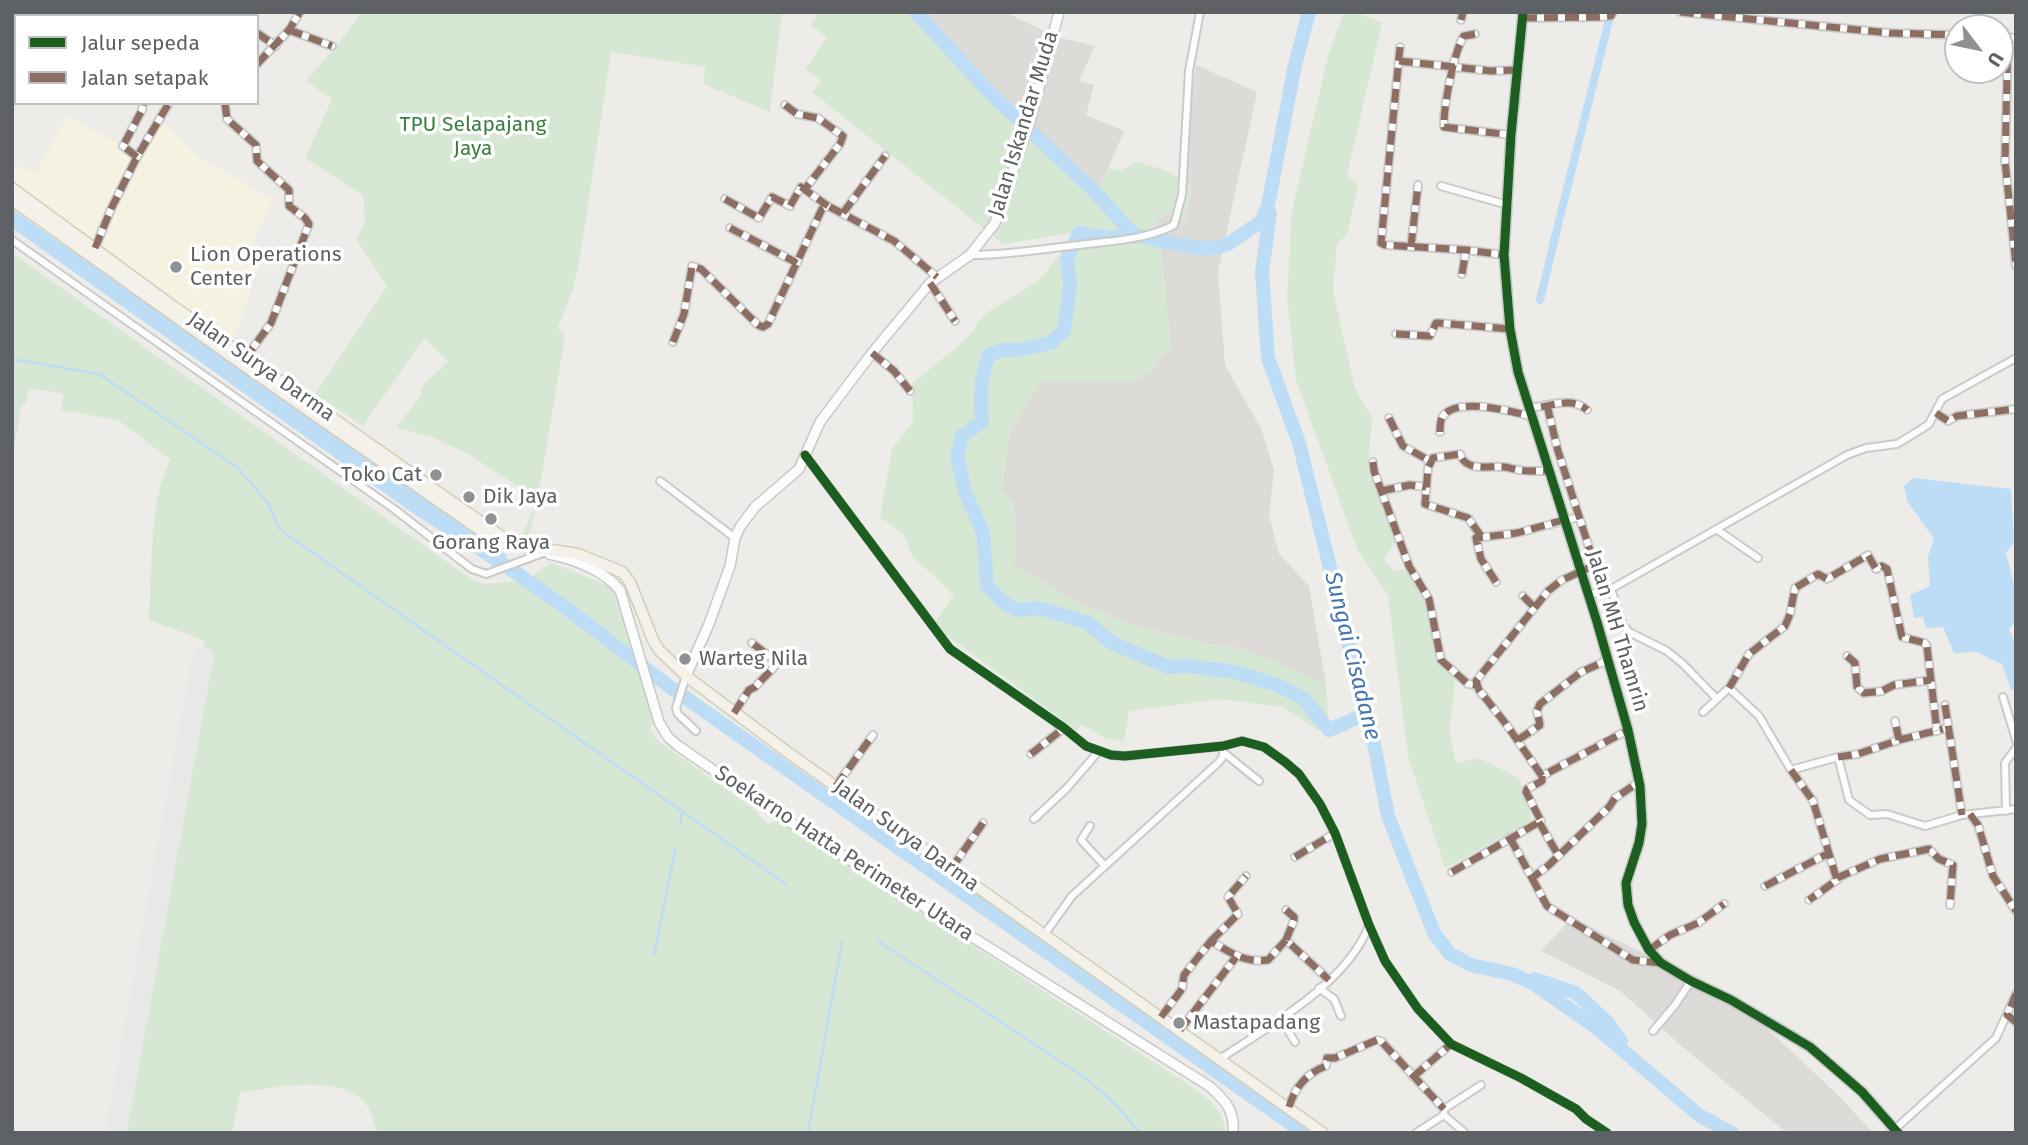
<!DOCTYPE html>
<html>
<head>
<meta charset="utf-8">
<style>
	body { margin:0 }
	#map { position:relative; width:2028px; height:1145px; overflow:hidden; background:#edece8; font-family:"Fira Sans",sans-serif }
	canvas { display:block }
	.frame { position:absolute; inset:0; border:14px solid #5d6166; pointer-events:none }
	.legend { position:absolute; left:14px; top:14px; width:245px; height:91px; box-sizing:border-box; background:#fff; border:2px solid #bec0c2; margin:0; padding:9px 12px; list-style:none; font-size:21px; color:#5d6166 }
	.legend li { display:flex; align-items:center; gap:14px; height:35px }
	.legend b { width:35px; border:2px solid #bec0c2 }
	.north { position:absolute; left:1944px; top:14px; width:70px; height:70px; box-sizing:border-box; background:#fff; border:2px solid #bec0c2; border-radius:50%; rotate:122deg; font-size:19px; font-weight:700; line-height:28px; text-align:center; color:#5d6166 }
	.north::after { content:''; display:block; margin:auto; width:24px; height:32px; background:#8f9294; clip-path:polygon(50% 0,100% 100%,50% 72%,0 100%) }
</style>
</head>
<body>
<div id="map">
<canvas width="2028" height="1145"></canvas>
<div class="frame"></div>
<ul class="legend">
<li><b style="height:9px;background:#1b5e20"></b>Jalur sepeda</li>
<li><b style="height:9px;background:#8d6e63"></b>Jalan setapak</li>
</ul>
<div class="north">U</div>
</div>
<script>
const c = document.querySelector('canvas').getContext('2d');
c.lineJoin = 'round';
function fill(path, color) { c.fillStyle = color; c.fill(path, 'evenodd'); }
function strokePath(path, color, width, dash) { c.strokeStyle = color; c.lineWidth = width; c.lineCap = dash ? 'butt' : 'round'; c.setLineDash(dash || []); c.stroke(path); }
function drawText(font, color, halo, rows, align = 'center') {
  c.font = font + ' "Fira Sans",sans-serif'; c.lineWidth = 7; c.setLineDash([]); c.textBaseline = 'middle'; c.strokeStyle = halo; c.fillStyle = color; for (const [text, x, y, turn = 0] of rows) {
    c.save(); c.translate(x, y); c.rotate((+turn || 0) * Math.PI / 180); c.textAlign = isNaN(turn) ? turn : align; if (halo) c.strokeText(text, 0, 0); c.fillText(text, 0, 0); c.restore();
  }
}
fill(new Path2D(`
	M67,116L139,155L161,120L200,158L272,199L243,264L257,270L233,341L12,183V163L36,174Z`), '#f6f2e2');
fill(new Path2D(`
	M903,12H1005L1057,37L1095,46L1079,81L1094,85L1086,115L1124,131L1095,199Z
	M1196,65L1257,92L1218,272L1225,365L1262,430L1274,471L1269,515L1279,554L1309,586L1326,684L1240,648L1211,645L1132,625L1069,598L1015,565L1014,502L1002,491L1009,433L1040,382H1135L1153,369L1161,357L1171,348L1162,259L1155,222L1166,212L1185,222L1192,186L1180,178Z
	M1572,918L1666,964L1759,1021L1839,1096L1873,1133H1787L1685,1049L1620,991L1541,951Z`), '#dddbd8');
fill(new Path2D(`
	M361,12H782L770,112L703,84L706,67L611,52L581,251L574,286L558,328L565,336L536,509L529,536L521,537L535,507L531,495L470,455L434,438L396,428L419,398L424,384L448,362L424,338L363,426L315,394L387,286L356,239L365,222L363,195L305,158L332,99L306,81L339,43Z
	M819,12H903L1095,198L1109,168L1122,171L1135,161L1164,170L1192,186L1185,223L1166,212L1155,222L1162,259L1171,348L1161,357L1153,369L1135,382H1040L1009,433L1002,491L1014,502L1015,565L1069,598L1132,625L1211,645L1240,648L1326,684L1329,737L1282,707L1222,699L1129,711L1124,742L1107,739L1082,725L1076,730L933,625L954,595L912,556L904,534L880,517L892,449L913,422L912,384L965,340L985,314L1040,279L1078,232L1003,244L812,92L821,80L805,69L827,37L810,25Z
	M1344,12H1356L1382,23L1347,175L1358,185L1348,232L1337,245L1333,291L1355,388L1372,417L1368,466L1395,542L1384,558L1394,571L1411,570L1434,615L1455,685L1449,730L1456,763L1479,758L1519,778L1532,821L1445,868L1408,757L1388,596L1357,549L1296,380L1287,298L1292,211L1328,56Z
	M12,253L471,579L483,584L523,581L552,563L617,589L653,723L649,730L660,742L751,807L768,824L778,820L1183,1081C1203,1095 1224,1106 1225,1133H377C374,1123 371,1110 364,1102C340,1074 272,1087 240,1093L232,1133H118L205,641L149,620C152,577 149,494 171,460L118,420L61,410L63,394L29,388L26,404L22,403L12,459Z`), '#d6e8d4');
fill(new Path2D(`
	M12,209L507,555L504,564L493,566L407,509L12,228Z
	M1913,478L2011,489L2014,542L2006,553L2016,592V621L2009,629L2016,647V688L2011,690L2002,664L1976,652L1954,653L1943,627L1926,628L1923,617L1914,618L1910,595L1930,586L1928,557L1934,539L1907,501L1904,486Z`), '#bdddf6');
strokePath(new Path2D(`
	M12,359L99,374L237,467L268,503L279,529L786,884
	M680,825L682,811
	M878,941L1078,1073C1102,1090 1122,1108 1139,1133
	M654,955L675,850
	M808,1133L842,942`), '#bdddf6', 2.5);
strokePath(new Path2D(`
	M1560,217L1611,12
	M1540,300L1559,221`), '#bdddf6', 8);
strokePath(new Path2D(`
	M916,12L988,91L1092,189L1134,235
	M1309,12L1295,65L1268,205L1262,221L1228,244L1218,247L1204,248L1174,244L1134,235L1109,238L1079,233L1067,259L1070,286L1064,330L1051,343L1018,350H1001L989,355C980,377 980,399 982,422L962,436L957,456L965,492L983,532L987,586L1003,602L1018,610L1039,608L1088,623L1112,643L1168,667L1188,666L1235,672L1277,685L1303,698L1329,730L1368,713L1388,816L1434,933L1450,954L1471,965L1512,974L1532,983L1593,1025L1700,1116L1732,1133
	M1270,213L1262,272L1268,358L1299,443L1368,720
	M496,559L562,605L666,684L1304,1133
	M1535,979L1576,993L1607,1022L1621,1041`), '#bdddf6', 14);
strokePath(new Path2D(`
	M116,1133L203,657`), '#e8e8e6', 21);
const street = new Path2D(`
	M96,12L101,16
	M1680,12L1890,33L1958,35
	M18,16L20,12
	M173,16L175,12
	M208,16L211,12
	M1523,18L1599,17L1611,16L1613,12
	M1461,20L1463,12
	M12,30L16,22
	M289,30L332,46
	M257,33L276,46
	M1475,34L1464,36C1454,50 1443,109 1444,127L1511,135
	M2000,37L2016,38
	M2008,38L2005,161L2016,266
	M1400,47L1381,243L1385,245L1466,250L1504,255
	M1399,61L1491,71L1516,70
	M257,64L289,30L300,12
	M225,103L227,119L256,145L257,161L289,190V206L305,218L309,224L271,323L247,356
	M785,105L797,114L818,118L843,136L840,144L805,189
	M137,157L123,146L142,110L143,103
	M1441,186L1508,205
	M725,199L759,218L772,197L790,206L801,187L828,206
	M843,213L885,156
	M730,228L797,263
	M12,240L394,509L472,569L486,574L543,553
	M1411,247L1418,185
	M95,248L111,209L137,157L169,103
	M970,255C1007,255 1042,249 1079,245C1109,241 1146,240 1174,225L1182,195L1189,71L1200,12
	M1462,274L1466,250
	M930,283L955,321
	M1396,334L1430,336L1436,323H1439L1510,329
	M673,342L684,314L692,266L701,269L758,325L763,327L768,324L822,209L828,206L894,241L937,277
	M872,353L894,371L910,391
	M1547,405L1558,451L1603,591
	M1531,408C1549,405 1573,396 1587,410
	M1936,413L1948,421L1957,416L2016,409
	M1389,418L1403,446L1430,461
	M1440,432C1440,427 1440,420 1443,416C1459,396 1513,412 1534,417
	M805,455L950,649L1064,728L1086,746L1111,755L1125,756L1223,746L1242,741L1264,747L1285,762L1299,774L1320,804L1335,833L1369,925L1385,961L1418,1009L1451,1044L1521,1078L1576,1109L1586,1119L1607,1133
	M1373,462L1374,471L1409,566L1429,599L1441,660L1468,684L1476,685
	M660,481L735,538
	M1381,491L1410,485L1426,487
	M1716,529L1758,558
	M1481,536L1468,518L1425,504L1428,468L1433,458L1460,454C1467,475 1494,463 1510,468C1523,472 1534,471 1548,471
	M1496,582L1481,559L1476,538L1517,533L1579,517
	M1611,589L1623,625L1629,632L1667,651L1683,664L1717,699L1729,688L1759,716L1791,770L1838,757L1849,800L1870,815L1887,814L1925,826L1962,815L2016,809
	M1588,595L1611,589L1847,455L1866,448L1897,444L1920,430L1929,424L1942,399L2016,358
	M1523,596L1534,607
	M1847,656L1855,663L1857,687L1864,693L1882,691L1894,685L1931,680
	M686,676L676,708L678,714L696,731
	M1729,688L1749,654L1785,626L1790,614L1795,588L1818,574L1827,579L1868,555L1876,569L1882,566L1887,569L1902,637L1925,643L1927,647L1937,731
	M2003,697L2016,740
	M1945,705L1962,815
	M1703,712L1717,699
	M734,713L749,690L755,687L778,663L752,643
	M1518,740L1540,725L1537,711L1540,704L1581,672L1608,660
	M1899,740L1948,728
	M1223,752L1259,781
	M1031,754L1064,728
	M1838,757L1858,754L1899,740L1895,721
	M1791,770L1813,801L1837,880L1809,900
	M1542,776L1506,724L1479,690L1476,681L1548,591L1562,580L1595,565
	M836,786L873,735
	M2006,811L2005,763L2016,748
	M1970,814L1978,825L1993,876L2016,911
	M1034,819L1067,788L1098,752
	M1539,822L1558,855
	M1090,826L1081,840L1105,866
	M1510,838L1532,878L1549,865L1609,807L1615,798L1639,782
	M1295,857L1335,833
	M951,869L983,823
	M1452,872L1541,821L1526,792L1527,789L1542,781V776L1628,730
	M1532,878L1547,906L1633,960L1661,963
	M1837,878L1880,859L1929,849L1939,859L1953,865L1950,905
	M1765,886L1829,853
	M1286,910L1294,917V920L1286,940L1329,980
	M1044,935L1072,896L1219,762L1223,756V746
	M1211,941L1238,914L1228,897L1246,876
	M1649,950L1670,935L1698,923L1724,904
	M1319,988L1334,999L1341,1016
	M2007,1015L2016,1022
	M1161,1017L1182,989L1184,975L1211,941C1231,953 1244,963 1268,960L1286,940
	M1281,1019L1295,1042
	M1180,1030L1236,957
	M1653,1031L1675,1005L1691,981
	M1220,1059C1269,1026 1348,983 1369,925
	M1413,1077L1451,1044
	M1289,1107C1295,1087 1307,1073 1326,1066L1327,1058H1335L1377,1040L1381,1041L1444,1109
	M1444,1115L1465,1133
	M1895,1129L1996,1038L2016,994
	M1416,1133L1444,1115V1109L1481,1085`);
const secondary = new Path2D(`
	M1523,12L1511,135L1504,255L1510,329L1518,372L1597,622L1628,730L1640,786L1642,824L1639,843L1626,883L1628,905L1634,922L1649,950L1661,963L1691,981L1731,1000L1810,1047L1862,1092L1898,1133
	M549,554C574,559 603,570 620,590L659,722L668,737L677,745L777,814L1209,1086C1225,1100 1235,1110 1233,1133
	M686,676L709,624L730,566L735,538L740,527L755,507L799,469L820,422L872,353L930,283L970,255L995,223L1030,121L1059,12`);
const primary = new Path2D(`
	M12,188L170,304L511,543
	M12,200L246,367L497,542L578,554L622,572L630,582L653,640L659,650L686,676L786,751L1323,1133`);
strokePath(street, '#c9caca', 10);
strokePath(secondary, '#c8c8c9', 12);
strokePath(primary, '#d4cdb7', 13);
strokePath(street, '#fcfcfc', 6);
strokePath(secondary, '#fcfcfc', 9);
strokePath(primary, '#f3f1e9', 10);
strokePath(new Path2D(`
	M96,12L101,16
	M1680,12L1890,33L1958,35
	M173,16L175,12
	M208,16L211,12
	M1523,18L1599,17L1611,16L1613,12
	M1461,20L1463,12
	M12,30L16,22
	M289,30L332,46
	M257,33L276,46
	M1475,34L1464,36C1454,50 1443,109 1444,127L1511,135
	M2008,38L2005,161L2016,266
	M1400,47L1381,243L1385,245L1466,250L1504,255
	M1399,61L1491,71L1516,70
	M257,64L289,30L300,12
	M225,103L227,119L256,145L257,161L289,190V206L305,218L309,224L271,323L247,356
	M785,105L797,114L818,118L843,136L840,144L805,189
	M137,157L123,146L142,110L143,103
	M725,199L759,218L772,197L790,206L801,187L828,206
	M843,213L885,156
	M730,228L797,263
	M1411,247L1418,185
	M95,248L111,209L137,157L169,103
	M1462,274L1466,250
	M930,283L955,321
	M1396,334L1430,336L1436,323H1439L1510,329
	M673,342L684,314L692,266L701,269L758,325L763,327L768,324L822,209L828,206L894,241L937,277
	M872,353L894,371L910,391
	M1547,405L1558,451L1603,591
	M1541,407C1557,404 1574,398 1587,410
	M1936,413L1948,421L1957,416L2016,409
	M1389,418L1403,446L1430,461
	M1440,432C1440,427 1440,420 1443,416C1459,396 1513,412 1534,417
	M1373,462L1374,471L1409,566L1429,599L1441,660L1468,684L1476,685
	M1381,491L1410,485L1426,487
	M1481,536L1468,518L1425,504L1428,468L1433,458L1460,454C1467,475 1494,463 1510,468C1523,472 1534,471 1548,471
	M1496,582L1481,559L1476,538L1517,533L1571,518
	M1523,596L1534,607
	M1847,656L1855,663L1857,687L1864,693L1882,691L1894,685L1931,680
	M1729,688L1749,654L1785,626L1790,614L1795,588L1818,574L1827,579L1868,555L1876,569L1882,566L1887,569L1902,637L1925,643L1927,647L1937,731
	M1945,705L1962,815
	M734,713L749,690L755,687L778,663L752,643
	M1518,740L1540,725L1537,711L1540,704L1581,672L1608,660
	M1899,740L1943,729
	M1031,754L1064,728
	M1838,757L1858,754L1899,740L1895,721
	M1791,770L1813,801L1837,880L1809,900
	M1542,776L1506,724L1479,690L1476,681L1548,591L1562,580L1595,565
	M836,786L873,735
	M1970,814L1978,825L1993,876L2016,911
	M1539,822L1558,855
	M1510,838L1532,878L1549,865L1609,807L1615,798L1639,782
	M1295,857L1335,833
	M951,869L983,823
	M1452,872L1541,821L1526,792L1527,789L1542,781V776L1628,730
	M1532,878L1547,906L1633,960L1661,963
	M1837,878L1880,859L1929,849L1939,859L1953,865L1950,905
	M1765,886L1829,853
	M1286,910L1294,917V920L1286,940L1329,980
	M1211,941L1238,914L1228,897L1246,876
	M1649,950L1670,935L1698,923L1724,904
	M2016,994L2007,1015L2016,1022
	M1161,1017L1182,989L1184,975L1211,941C1231,953 1244,963 1268,960L1286,940
	M1180,1030L1236,957
	M1413,1077L1451,1044
	M1289,1107C1295,1087 1307,1073 1326,1066L1327,1058H1335L1377,1040L1381,1041L1444,1109`), '#8d6e63', 7, [14, 7]);
strokePath(new Path2D(`
	M1523,12L1511,135L1504,255L1510,329L1518,372L1597,622L1628,730L1640,786L1642,824L1639,843L1626,883L1628,905L1634,922L1649,950L1661,963L1691,981L1731,1000L1810,1047L1862,1092L1898,1133
	M805,455L950,649L1064,728L1086,746L1111,755L1125,756L1223,746L1242,741L1264,747L1285,762L1299,774L1320,804L1335,833L1369,925L1385,961L1418,1009L1451,1044L1521,1078L1576,1109L1586,1119L1607,1133`), '#1b5e20', 9);
for (const [x, y, r, color] of [
	[176,267,7,"#8f9294"],
	[436,475,7,"#8f9294"],
	[469,497,7,"#8f9294"],
	[491,519,7,"#8f9294"],
	[685,659,7,"#8f9294"],
	[1179,1023,7,"#8f9294"]
]) { const dot = new Path2D(); dot.arc(x, y, r, 0, 2 * Math.PI); c.fillStyle = color; c.fill(dot); strokePath(dot, '#fff', 2.5); }
drawText('21px', '#5d6166', '#fff', [
	["Jalan Iskandar Muda",1024,124,-73],
	["Jalan Surya Darma",261,367,35],
	["Jalan MH Thamrin",1617,631,73],
	["Jalan Surya Darma",906,836,36],
	["Soekarno Hatta Perimeter Utara",844,854,33]
]);
drawText('21px', '#38823d', '#fff', [
	["TPU Selapajang",473,125],
	["Jaya",473,149]
]);
drawText('21px', '#5d6166', '#fff', [
	["Lion Operations",190,255],
	["Center",190,279],
	["Toko Cat",422,475,"right"],
	["Dik Jaya",483,497],
	["Gorang Raya",491,543,"center"],
	["Warteg Nila",699,659],
	["Mastapadang",1193,1023]
], 'left');
drawText('italic 23px', '#4577ae', '#fff', [
	["Sungai Cisadane",1352,656,76]
]);
</script>
</body>
</html>
